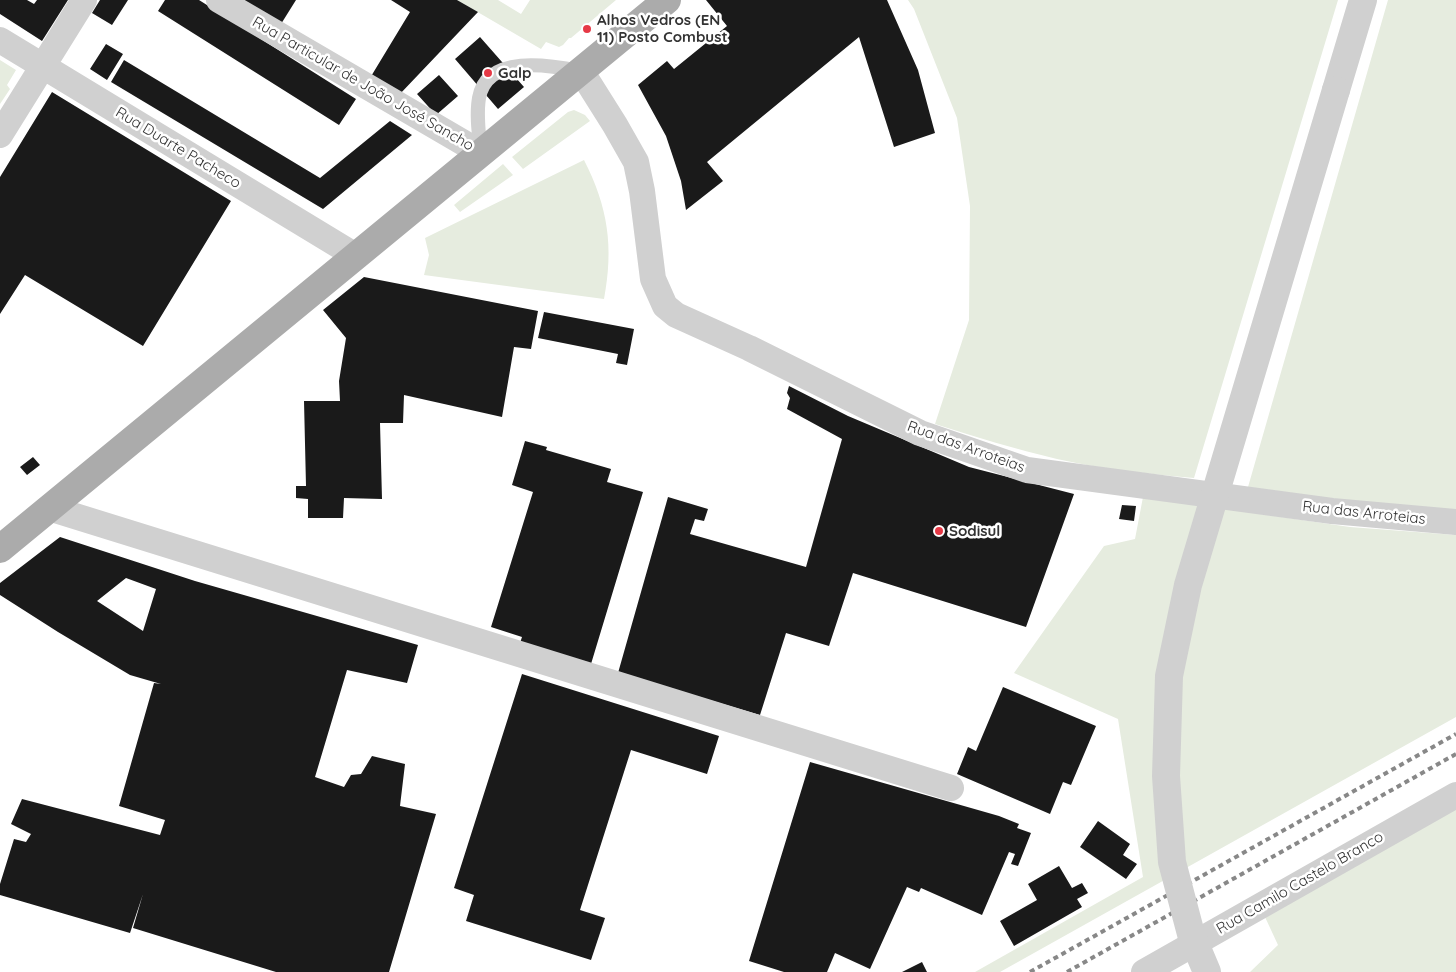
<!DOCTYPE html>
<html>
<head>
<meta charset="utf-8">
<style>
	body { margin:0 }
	canvas { display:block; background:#fff }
</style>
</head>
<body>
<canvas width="1456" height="972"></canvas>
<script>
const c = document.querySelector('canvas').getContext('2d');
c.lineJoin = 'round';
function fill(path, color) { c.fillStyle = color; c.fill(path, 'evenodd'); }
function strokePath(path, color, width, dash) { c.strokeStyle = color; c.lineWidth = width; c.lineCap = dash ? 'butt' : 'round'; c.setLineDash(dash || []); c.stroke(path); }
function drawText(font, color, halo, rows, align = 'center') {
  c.font = font + ' Quicksand,sans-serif'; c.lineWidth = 5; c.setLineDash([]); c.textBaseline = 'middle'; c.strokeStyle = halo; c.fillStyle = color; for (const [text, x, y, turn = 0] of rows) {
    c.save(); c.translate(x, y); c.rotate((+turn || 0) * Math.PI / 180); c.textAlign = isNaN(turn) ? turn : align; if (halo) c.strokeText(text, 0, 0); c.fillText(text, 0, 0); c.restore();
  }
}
fill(new Path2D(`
	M457,0H498L521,14L530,0H616L571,38H569L563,45L559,47L546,42L541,49Z
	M908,0H1338L1194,478C1148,474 1102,469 1057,459C1016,449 975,437 935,424L969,320L970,206L957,118L914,9Z
	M1388,0H1456V511L1402,508L1248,487Z
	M0,60L16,70L7,85L10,89L0,104Z
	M574,110L585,115L590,121L523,169L512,157L568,112Z
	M584,160C608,207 614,247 604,299L424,275L429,255L425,238Z
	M503,164L513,175L460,212L454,205Z
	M1143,497L1350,527L1456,535V717L1000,972H975L1143,877L1118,719L1014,673L1104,546L1135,539Z
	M1456,808V972H1250L1278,945L1265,917Z`), '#e6ecdf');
fill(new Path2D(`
	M0,0H27L34,4L37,0H68L42,41L0,14Z
	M100,0H128L112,25L92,13Z
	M165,0H199L356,99L339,125L158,11Z
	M243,0H296L281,24Z
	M391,0H457L478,12L399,95L370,78L410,12Z
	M706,0H887L918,70L935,133L894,147L859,37L707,162L723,181L686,210L681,181L666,136L638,85L667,61L674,69L727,26Z
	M480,37L524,87L498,109L455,59Z
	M106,44L123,54L107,80L90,69Z
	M124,60L320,178L390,121L412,135L323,209L111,82Z
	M439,75L458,96L436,115L417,94Z
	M52,92L231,201L143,346L25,275L0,314V177Z
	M364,277L538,311L531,349L514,347L502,417L404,395L403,423H380L382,499L344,498L343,518H308V499L296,498V486H306L304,401H340L339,381L346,338L323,310Z
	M544,312L634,329L627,365L616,363L618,354L538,338Z
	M789,386L848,416L969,467L1074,494L1026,627L853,573L829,646L786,633L760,715L618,673L668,497L708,509L704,521L695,519L690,534L806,567L842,439L787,409L790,398L787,393Z
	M525,441L547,447L546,450L611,469L607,482L643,492L591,664L520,643L522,637L491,627L533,492L512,485Z
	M33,457L40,465L27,475L20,467Z
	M1122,505L1136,506L1134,521L1119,519Z
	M60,537L195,581L418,645L407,683L347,670L315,777L344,787L351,775L361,774L372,756L405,764L400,806L436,814L389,972H276L133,928L143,894L130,933L0,895V884L14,839L26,842L31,834L11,824L22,799L160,835L165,820L119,806L154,683L161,684L130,675L58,632L0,595V583ZM126,578L156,589L143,631L97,601Z
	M522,674L719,736L707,774L631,750L580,910L605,918L591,960L466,921L474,895L454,888Z
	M1003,687L1096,726L1071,785L1063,782L1050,814L957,774L968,747L976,751Z
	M810,762L999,816L1019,824L1017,828L1031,833L1018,866L1011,864L1015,854L1009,852L982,915L921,888L919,892L907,887L870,969L835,953L827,972H784L749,961Z
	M1098,821L1130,844L1123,855L1137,864L1126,879L1080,847Z
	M1059,866L1072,888L1082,883L1088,893L1077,899L1082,907L1014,946L1000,921L1037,900L1028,884Z
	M922,962L927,972H902Z`), '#1a1a1a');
strokePath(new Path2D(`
	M481,153C479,135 476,116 479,98C487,54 549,65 580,71`), '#d0d0d0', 14);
strokePath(new Path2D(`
	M219,0L481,153
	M0,40L356,256
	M581,71L615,125L636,162L642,191L653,279L665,306L676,315L749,348L920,433L1027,470L1332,511L1456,522
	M0,135L84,0
	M49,508L951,788
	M1144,972L1456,795`), '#d0d0d0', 26);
strokePath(new Path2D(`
	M1336,90L1363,0`), '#d0d0d0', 28);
strokePath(new Path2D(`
	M0,549L667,0`), '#ababab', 28);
strokePath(new Path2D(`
	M1030,972L1456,734
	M1067,972L1456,754`), '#888', 4, [5, 4]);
strokePath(new Path2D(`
	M1207,972L1191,934L1172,862L1166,776L1169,676L1188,585L1336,90`), '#d0d0d0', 28);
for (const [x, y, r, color] of [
	[587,29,5,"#e63946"],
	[488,73,5,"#e63946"],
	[939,531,5,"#e63946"]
]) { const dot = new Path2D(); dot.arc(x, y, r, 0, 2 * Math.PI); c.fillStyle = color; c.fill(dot); strokePath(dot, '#fff', 2); }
drawText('bold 15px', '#333', '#fff', [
	["Alhos Vedros (EN",597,20],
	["11) Posto Combust",597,37],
	["Galp",498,73],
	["Sodisul",949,531]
], 'left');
drawText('15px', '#333', '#fff', [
	["Rua Particular de João José Sancho",363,84,30],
	["Rua Duarte Pacheco",178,148,31],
	["Rua das Arroteias",966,447,20],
	["Rua das Arroteias",1364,513,6],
	["Rua Camilo Castelo Branco",1300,883,-30]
]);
</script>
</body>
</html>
